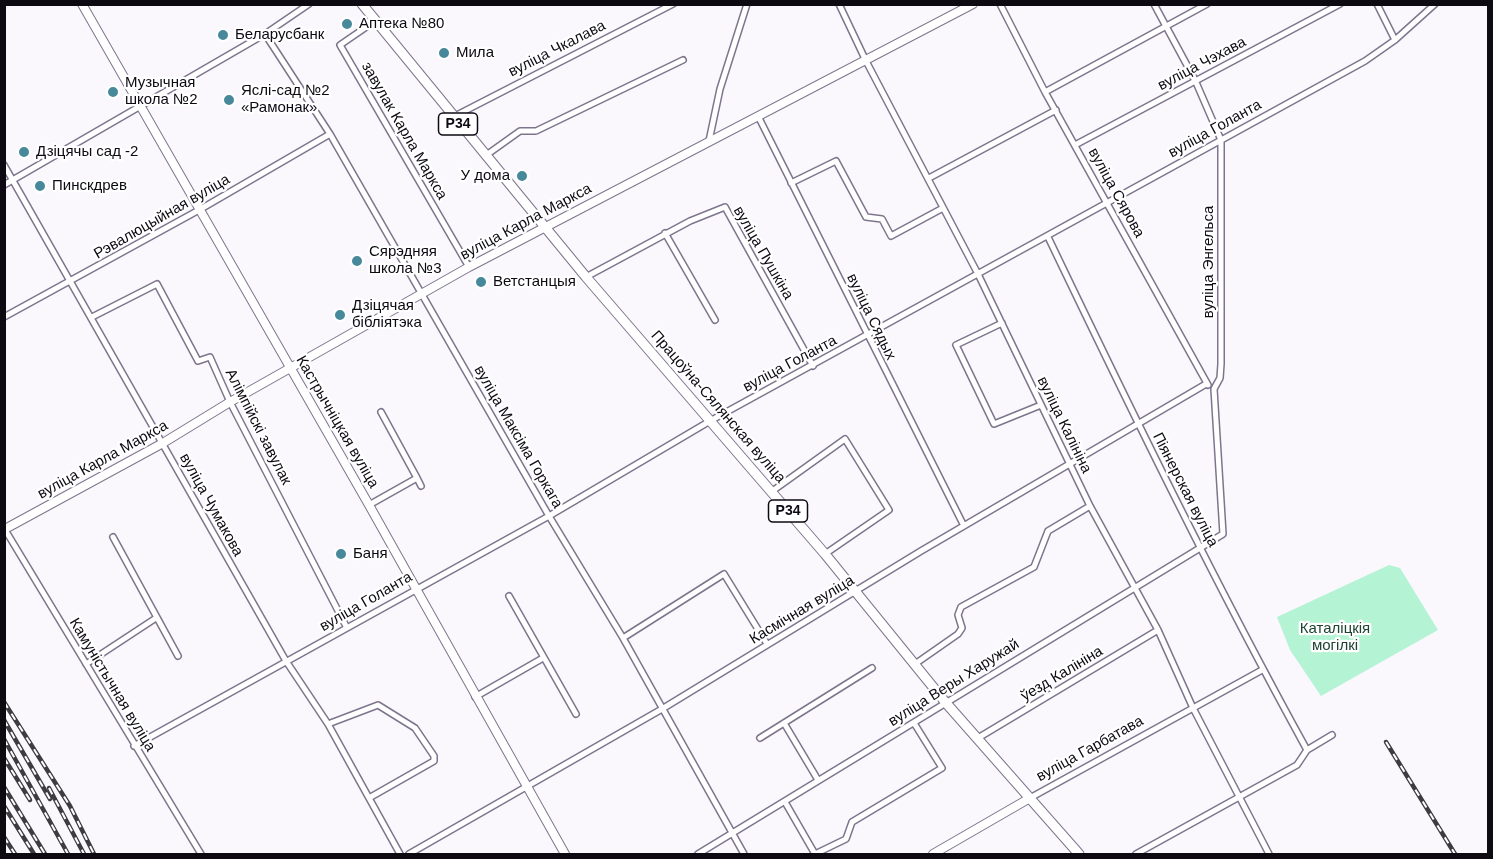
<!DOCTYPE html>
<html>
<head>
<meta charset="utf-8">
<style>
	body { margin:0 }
	#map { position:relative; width:1493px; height:859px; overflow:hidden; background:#faf8fd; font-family:Arial,sans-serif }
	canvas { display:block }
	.frame { position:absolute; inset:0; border:6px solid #0d0a12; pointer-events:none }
</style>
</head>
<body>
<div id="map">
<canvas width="1493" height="859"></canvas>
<div class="frame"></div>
</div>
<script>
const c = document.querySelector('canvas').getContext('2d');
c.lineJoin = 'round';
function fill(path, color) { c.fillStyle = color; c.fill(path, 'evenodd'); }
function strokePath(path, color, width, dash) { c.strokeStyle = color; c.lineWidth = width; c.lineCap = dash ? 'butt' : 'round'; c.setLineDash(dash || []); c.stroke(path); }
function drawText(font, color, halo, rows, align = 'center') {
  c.font = font + ' Arial,sans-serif'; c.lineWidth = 4.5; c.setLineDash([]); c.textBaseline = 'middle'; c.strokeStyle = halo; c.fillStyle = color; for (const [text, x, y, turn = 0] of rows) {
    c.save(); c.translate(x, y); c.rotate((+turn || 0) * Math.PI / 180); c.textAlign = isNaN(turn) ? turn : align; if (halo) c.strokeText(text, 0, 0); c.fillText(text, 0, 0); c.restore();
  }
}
fill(new Path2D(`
	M1389,565L1400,568L1438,630L1321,696L1290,650L1277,617Z`), '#b4f3d4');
const street = new Path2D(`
	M839,4L866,61L978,274L1090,506L1158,630L1193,708L1269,854
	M1000,4L1045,92L1208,385
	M1377,4L1395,40
	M375,21L340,45L469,267
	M265,34L330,134L549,516L623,638L744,854
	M1045,92L1207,4
	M453,117L673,4
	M759,118L964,526
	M709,141L720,89L747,4
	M1075,145L1340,4
	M485,156L520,131H536L683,60
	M4,165L286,661L328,724L400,854
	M929,178L1056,110
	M791,183L836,161L866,217L882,219L891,236L943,208
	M4,185L265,34L309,4
	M665,233L715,320
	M1048,237C1131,410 1215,583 1307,750
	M586,277L690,221L725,207L813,366
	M4,317L199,210L330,134
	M92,317L157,284L198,361L210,357L230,402L347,628
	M1002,323L956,345L994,424L1041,405
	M417,478L421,486
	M771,492L845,439L889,510L825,554
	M369,505L417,478L381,412
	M4,528L201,854
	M113,537L178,656
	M509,596L576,714
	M623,638L724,574L767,644
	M86,664L156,618
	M915,664L958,634L962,628L958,615L961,607L1034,567L1048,531L1090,506
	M475,697L543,658
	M784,723L818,780
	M328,724L378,705L415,728L434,756V761L369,798
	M760,738L872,668
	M978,738L1158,630
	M134,746L549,516L710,421L1365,61L1395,40L1435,4
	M1030,798L1262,670
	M785,802L815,854L846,839L852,822L942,768L914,723
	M409,854L662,709L921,551L1206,384
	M698,854L1223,534L1214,389L1220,378L1221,364V140L1195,80L1154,4
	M1136,854L1297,765L1307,750L1332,735`);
const secondary = new Path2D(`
	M82,4L369,505L565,854
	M5,529L163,443L230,402L469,267L973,4
	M933,854L1030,798`);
const primary = new Path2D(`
	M362,4L586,277L825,554L946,703L1079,854`);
strokePath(street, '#7e758c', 8);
strokePath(secondary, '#7e758c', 10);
strokePath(primary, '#7e758c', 11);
strokePath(street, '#fff', 5);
strokePath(secondary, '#fff', 8);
strokePath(primary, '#fff', 9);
const rail = new Path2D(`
	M4,702L70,806L94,854
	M4,720L50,799
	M4,739L68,854
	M1386,742L1455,854
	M4,758L30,800
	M4,787L45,854
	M49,788L84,854
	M4,806L34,854
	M4,837L15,854`);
strokePath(rail, '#3e3b42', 4.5);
strokePath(rail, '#fff', 2, [7]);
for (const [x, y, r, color] of [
	[347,24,6,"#47899a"],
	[223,35,6,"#47899a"],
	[444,53,6,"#47899a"],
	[113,92,6,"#47899a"],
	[229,100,6,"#47899a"],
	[24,152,6,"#47899a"],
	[522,176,6,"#47899a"],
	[40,186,6,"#47899a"],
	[357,261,6,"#47899a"],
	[481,282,6,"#47899a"],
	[340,315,6,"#47899a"],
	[341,554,6,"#47899a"]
]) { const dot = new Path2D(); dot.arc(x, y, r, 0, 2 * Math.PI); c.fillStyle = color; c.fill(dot); strokePath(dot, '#fff', 2); }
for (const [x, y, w] of [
	[458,124,39],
	[788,511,39]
]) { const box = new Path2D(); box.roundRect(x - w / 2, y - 11, w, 22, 4.5); c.fillStyle = '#fff'; c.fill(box); strokePath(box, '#0d0a12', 1.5); }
drawText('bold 14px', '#0d0a12', null, [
	["Р34",458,124],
	["Р34",788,511]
]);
drawText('15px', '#0d0a12', '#fff', [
	["Аптека №80",359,24],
	["Беларусбанк",235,35],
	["Мила",456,53],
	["Музычная",125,83],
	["школа №2",125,100],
	["Яслі-сад №2",241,91],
	["«Рамонак»",241,108],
	["Дзіцячы сад -2",36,152],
	["У дома",510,176,"right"],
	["Пинскдрев",52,186],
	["Сярэдняя",369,252],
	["школа №3",369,269],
	["Ветстанцыя",493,282],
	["Дзіцячая",352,306],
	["бібліятэка",352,323],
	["Баня",353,554]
], 'left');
drawText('15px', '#0d0a12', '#fff', [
	["вуліца Чкалава",557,49,-27],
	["вуліца Чэхава",1202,64,-28],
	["вуліца Голанта",1215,129,-29],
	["завулак Карла Маркса",404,131,60],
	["вуліца Сярова",1116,193,61],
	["Рэвалюцыйная вуліца",162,217,-30],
	["вуліца Карла Маркса",526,222,-28],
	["вуліца Пушкіна",763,253,60],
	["вуліца Энгельса",1209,262,-90],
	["вуліца Сядых",871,317,64],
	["вуліца Голанта",790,364,-28],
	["Працоўна-Сялянская вуліца",718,407,49],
	["Кастрычніцкая вуліца",337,422,60],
	["вуліца Калініна",1064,425,64],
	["Алімпійскі завулак",258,427,63],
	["вуліца Максіма Горкага",518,437,60],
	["вуліца Карла Маркса",103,460,-29],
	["Піянерская вуліца",1185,490,63],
	["вуліца Чумакова",211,505,61],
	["вуліца Голанта",366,602,-30],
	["Касмічная вуліца",802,610,-31],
	["ўезд Калініна",1062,674,-31],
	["вуліца Веры Харужай",954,683,-32],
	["Камуністычная вуліца",112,685,59],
	["вуліца Гарбатава",1090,749,-29]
]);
drawText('15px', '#1e4333', '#fff', [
	["Каталіцкія",1335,629],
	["могілкі",1335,646]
]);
</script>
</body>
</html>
